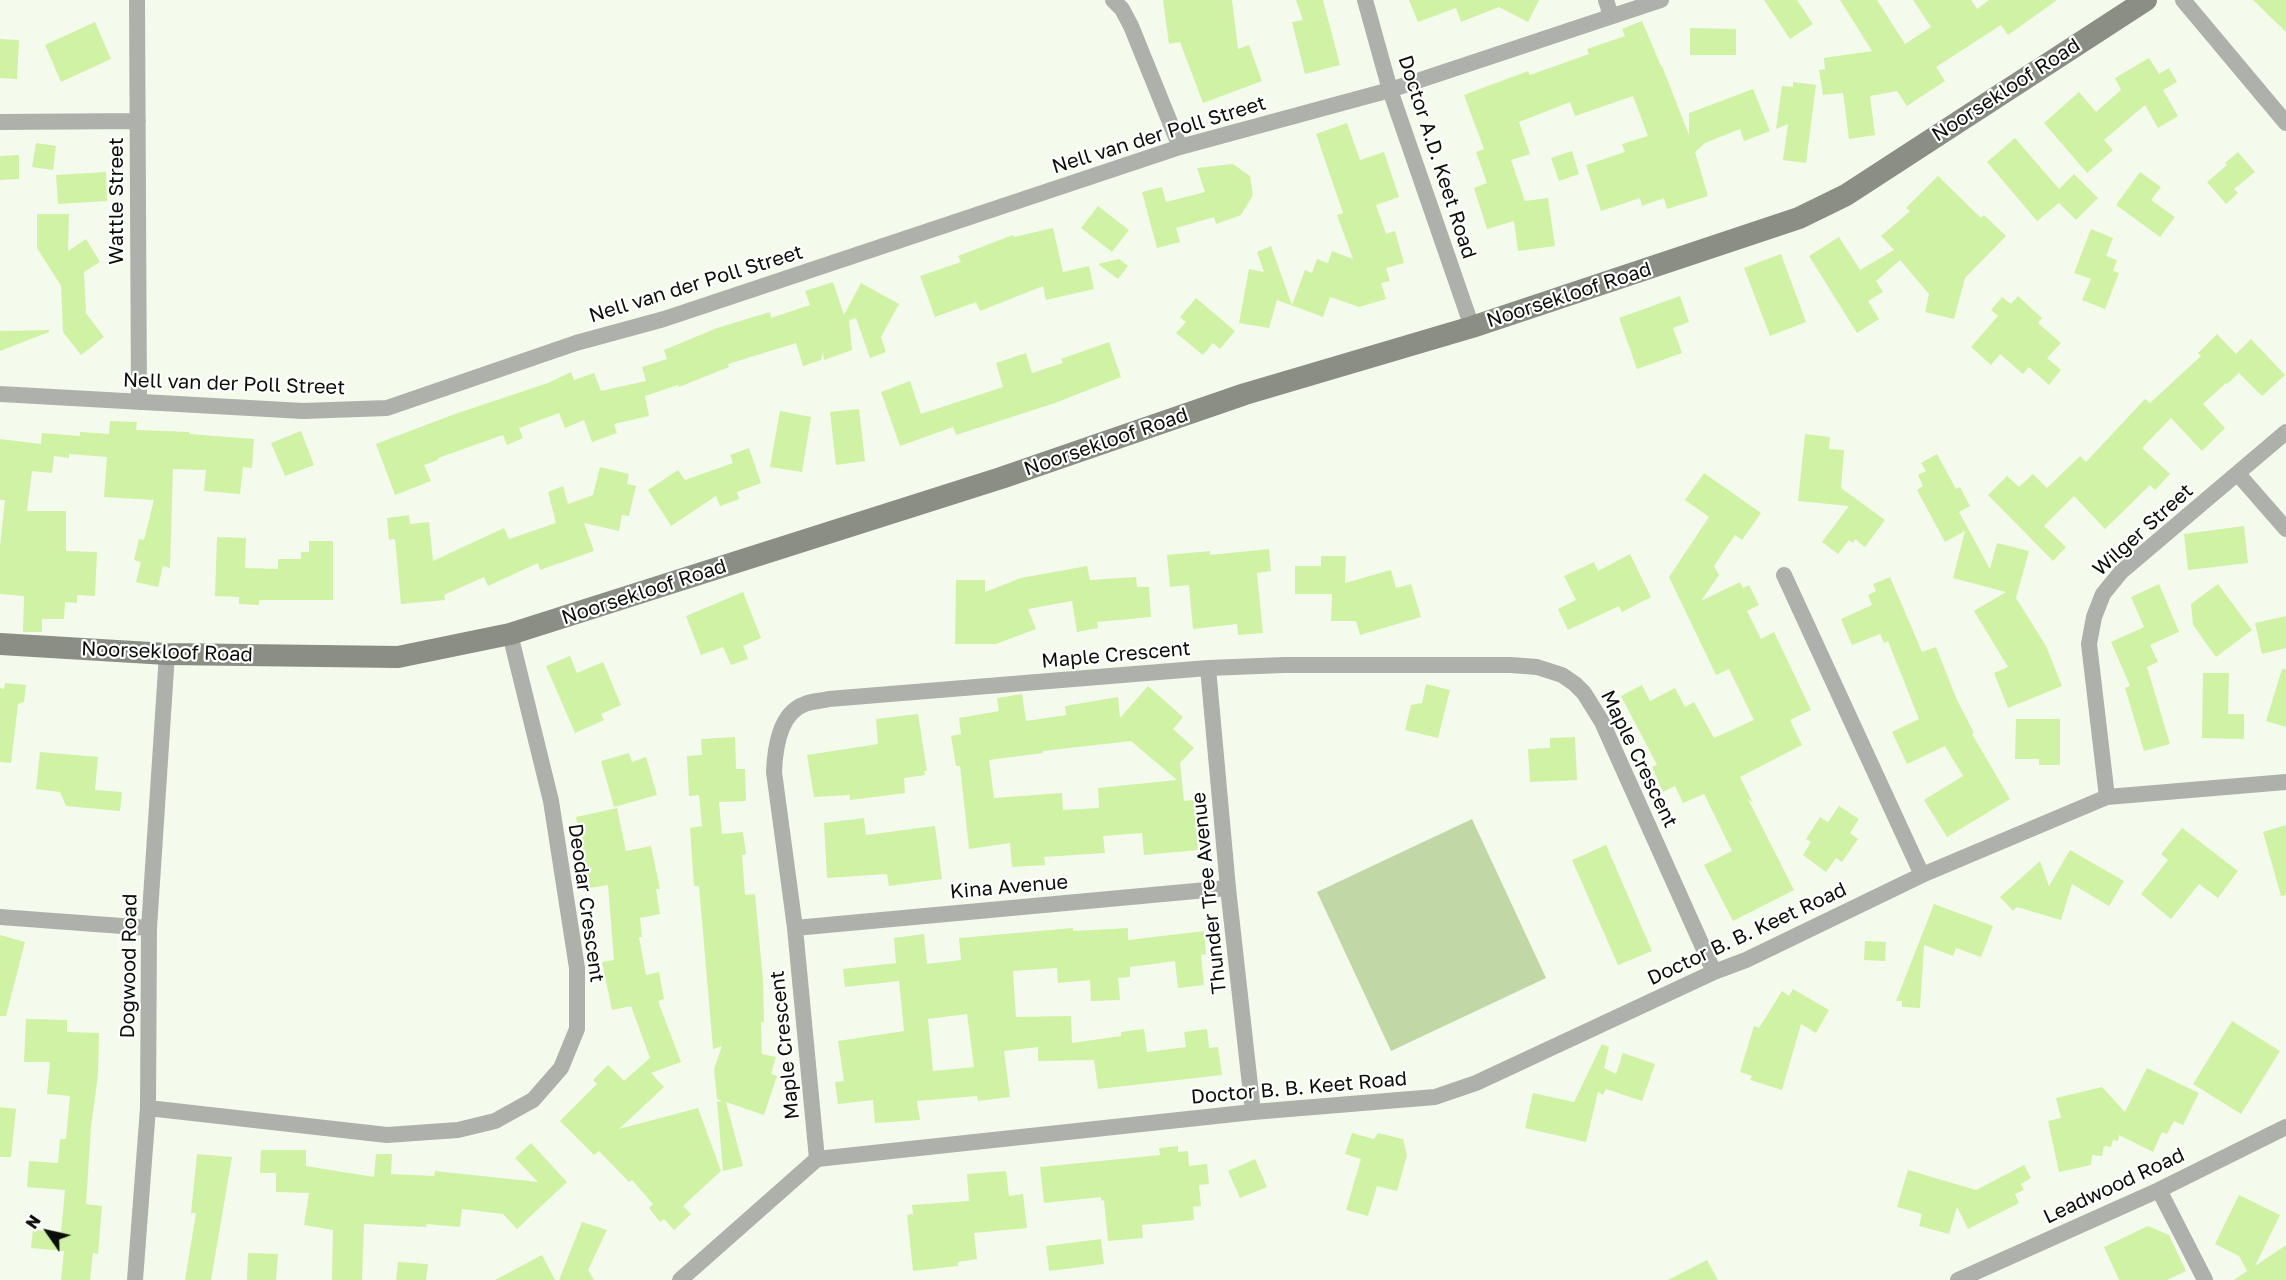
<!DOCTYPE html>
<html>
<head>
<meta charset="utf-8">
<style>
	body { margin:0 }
	#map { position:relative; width:2286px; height:1280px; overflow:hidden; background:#f4fbec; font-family:"Golos Text",sans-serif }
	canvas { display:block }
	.north { position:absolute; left:18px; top:1202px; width:60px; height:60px; -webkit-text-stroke:4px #fff; paint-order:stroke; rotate:304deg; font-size:16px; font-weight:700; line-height:24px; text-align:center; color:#0c0e09 }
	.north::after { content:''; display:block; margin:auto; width:21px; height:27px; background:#0c0e09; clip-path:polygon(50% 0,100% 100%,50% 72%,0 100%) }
</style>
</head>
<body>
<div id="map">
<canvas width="2286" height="1280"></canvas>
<div class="north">N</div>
</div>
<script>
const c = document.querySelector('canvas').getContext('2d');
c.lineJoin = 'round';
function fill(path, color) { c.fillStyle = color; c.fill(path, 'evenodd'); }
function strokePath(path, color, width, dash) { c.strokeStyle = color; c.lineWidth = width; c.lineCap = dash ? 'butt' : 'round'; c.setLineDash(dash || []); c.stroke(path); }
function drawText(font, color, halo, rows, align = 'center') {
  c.font = font + ' "Golos Text",sans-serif'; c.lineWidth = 4.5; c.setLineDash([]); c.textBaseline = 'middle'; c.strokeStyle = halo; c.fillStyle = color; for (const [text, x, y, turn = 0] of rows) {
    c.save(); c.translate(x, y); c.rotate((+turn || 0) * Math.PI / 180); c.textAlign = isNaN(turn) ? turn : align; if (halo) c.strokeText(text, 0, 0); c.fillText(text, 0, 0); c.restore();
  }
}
fill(new Path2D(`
	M1472,819L1546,978L1391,1051L1317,892Z`), '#c1d8a6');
fill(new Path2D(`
	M1163,0H1232L1238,49L1249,45L1262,81L1203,103L1180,42L1169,44Z
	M1296,0H1323L1340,65L1305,74L1292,22L1303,20Z
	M1409,0H1539L1528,22L1499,7L1461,22L1456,8L1418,22Z
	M1764,0H1797L1813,24L1790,39Z
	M1840,0H1877L1905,44L1931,27L1913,0H1971L1977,9L1989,0H2057L2008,35L2001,25L1936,67L1945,81L1907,106L1897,91L1870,96L1875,135L1849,139L1843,93L1823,95L1819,70L1825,69L1824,58L1872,51Z
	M2253,0H2286V32Z
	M1642,21L1661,66H1662L1689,135V113L1753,89L1770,131L1744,141L1740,129L1705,143L1695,152L1708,196L1667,209L1664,198L1642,206L1640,198L1601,211L1586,165L1625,152L1622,144L1648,136L1633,96L1575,116L1570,102L1519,122L1530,154L1511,160L1525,201L1548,198L1555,246L1518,251L1514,221L1487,229L1474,188L1487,183L1476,152L1484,149L1464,95L1528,71L1530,75L1589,54L1587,49L1625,36L1622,29Z
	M95,22L111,59L61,82L45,45Z
	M1690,28L1736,29V55H1690Z
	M0,39L19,40L17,79L0,78Z
	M2149,58L2159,74L2169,68L2177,82L2163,90L2178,116L2158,128L2145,105L2104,140L2113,150L2087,173L2044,123L2079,92L2096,112L2121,90L2115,78Z
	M1793,82L1816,85L1806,163L1783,160L1788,124L1776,129L1782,86L1793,87Z
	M1347,123L1360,160L1384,152L1399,197L1376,205L1386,234L1395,231L1404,263L1386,268L1390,281L1381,283L1386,299L1359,307L1330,297L1323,317L1277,300L1269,328L1239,323L1249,269L1264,272L1257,252L1271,246L1292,305L1305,270L1312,273L1317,259L1328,263L1332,251L1353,259L1337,215L1343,213L1316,134Z
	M2015,138L2059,189L2074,174L2098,198L2076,220L2059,203L2037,221L1987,162Z
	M36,143L56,146L53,170L32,167Z
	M1572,151L1579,174L1559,181L1551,158Z
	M2238,152L2255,172L2234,189L2238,193L2226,204L2207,182L2227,165L2225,163Z
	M19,155V179L0,180V156Z
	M1233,164L1250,176L1253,195L1241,215L1216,224L1214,217L1176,228L1180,242L1157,248L1142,192L1162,187L1166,202L1205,192L1197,168Z
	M106,172L107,201L58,204L56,175Z
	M2140,172L2161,187L2151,200L2175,217L2160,237L2116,205Z
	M1938,176L1981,218L1984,215L2006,236L1965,278L1954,319L1925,312L1929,294L1900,260L1876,281L1883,292L1868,301L1879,319L1857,333L1809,256L1839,237L1860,270L1894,250L1881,236L1910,211L1906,208Z
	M1098,206L1129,230L1112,252L1081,228Z
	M37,214H69L68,251L86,239L100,262L84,272L86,313L104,337L81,355L63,332L61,286L37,248Z
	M1053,228L1063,272L1089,266L1094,289L1046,300L1043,286L980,311L976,302L935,317L920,276L961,262L958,256L1013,235L1014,237Z
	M2091,229L2113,238L2106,256L2117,260L2113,271L2119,273L2105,309L2082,300L2091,279L2074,273Z
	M1781,254L1806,322L1770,336L1744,268Z
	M1119,259L1128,266L1118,279L1098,264Z
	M833,282L844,315L861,283L899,304L881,337L886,352L870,358L856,318L849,320L852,350L824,360L823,352L821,360L803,366L796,343L728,364L729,367L679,387L678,385L645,396L649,416L614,424L617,433L592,442L584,420L565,428L559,413L519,428L523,438L507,445L503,435L438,458V460L424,465L431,481L395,495L376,444L452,415L548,383L571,372L574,380L594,373L601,391L646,381L642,367L667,359L664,350L717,328L770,312L771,318L810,305L805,291Z
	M1680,296L1689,322L1673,328L1682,353L1637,369L1619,318Z
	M2018,296L2042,318L2038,323L2061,343L2047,358L2061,370L2049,385L2029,367L2023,374L2000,354L1991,365L1971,347L1998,316L1991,310L2002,297L2011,304Z
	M1196,298L1235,331L1220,349L1213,343L1203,355L1176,333L1186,322L1180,317Z
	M49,330V332L0,351V331Z
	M2217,334L2236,354L2251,339L2285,375L2262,396L2239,373L2227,384L2226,383L2203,404L2225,428L2202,451L2171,418L2142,448L2170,474L2155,490L2150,485L2105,529L2074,496L2044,526L2066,547L2053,561L1988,495L2007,476L2019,487L2033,474L2047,488L2080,456L2086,462L2145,399L2150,403L2201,356L2198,353Z
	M1109,342L1121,377L1055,403L956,435L953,427L900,446L881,392L910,381L921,414L1003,387L996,363L1026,353L1032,373L1063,363L1061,359Z
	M859,409L865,461L836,465L830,412Z
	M780,411L811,417L802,472L770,467Z
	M110,421L137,422L136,430L189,432V434L254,439L252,468L243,467L240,494L204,491L206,470L173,469L170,568L163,566L158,587L136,582L141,562L134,560L139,539L144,540L154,500L104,497L107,457L69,454V458L54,456L52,473L32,471L27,511H66V551L97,552L95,596L77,595V603L65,602L64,619H42V632H23L24,596L0,594V546L5,500H0V439L41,444L42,433L80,436V432L109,434Z
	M301,431L314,465L285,476L271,443Z
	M1805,434L1830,437L1829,449L1844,450L1841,488L1885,520L1865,547L1855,539L1853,543L1849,540L1838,554L1822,542L1849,506L1798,501Z
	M749,448L761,483L737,492L739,499L720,506L716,496L671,526L648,490L678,470L685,480L733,463L730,455Z
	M1937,454L1956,489L1960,487L1970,506L1959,512L1990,569L1997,543L2029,551L2016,598L2046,646L2062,686L2008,708L1994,673L2008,667L1974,611L2006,592L1953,578L1965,531L1945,542L1917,490L1923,486L1918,475L1926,471L1921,463Z
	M600,467L629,474L627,484L636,486L629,516L622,515L619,531L584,523L594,551L540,570L538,563L488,586L484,577L444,595L445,600L401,604L395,539L389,540L387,518L409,515L410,524L429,522L433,561L504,528L509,539L556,523L548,492L563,486L568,504L593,495Z
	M1704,473L1761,513L1742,540L1735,535L1714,566L1719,575L1701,601L1740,582L1743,588L1749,585L1759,605L1747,611L1761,639L1774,632L1811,710L1790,720L1802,745L1740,777L1753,803L1748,799L1794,890L1733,921L1704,865L1732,851L1704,794L1683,803L1675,786L1663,792L1652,767L1657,765L1621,696L1642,685L1650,701L1675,688L1685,707L1694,702L1714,738L1754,720L1729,669L1716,675L1669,577L1709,517L1685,500Z
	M2244,526L2248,563L2188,570L2184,534Z
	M217,537L246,538L245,568L278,569V559H301V552H309V541H333V600H259V605L239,604V597L215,596Z
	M1269,549L1271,571L1257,573L1263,633L1238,635L1237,624L1193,629L1189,585L1170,587L1167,555L1210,551V555Z
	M1630,554L1651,597L1622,612L1619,606L1568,630L1558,609L1576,600L1564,576L1594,562L1598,571Z
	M1321,556H1346L1345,583L1391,570L1396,588L1411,584L1421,617L1360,635L1356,621H1331L1332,594H1295V566H1321Z
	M1087,566L1090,580L1136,577L1137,587H1149L1151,617L1097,622L1098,628L1077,632L1072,601L1028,609L1036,629L996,644H955L956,580H985V592L1021,578Z
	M1890,577L1922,652L1936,647L1957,700L1974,733L1972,734L2010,799L1947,837L1924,800L1963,776L1945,746L1907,764L1892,732L1919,719L1888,641L1884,643L1880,634L1852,645L1841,619L1872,605L1868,595L1876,591L1873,584Z
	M2159,584L2179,632L2150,645L2158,662L2147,667L2170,744L2144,751L2125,688L2130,686L2111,642L2144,627L2131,597Z
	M2218,584L2252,630L2216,657L2193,625L2191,604Z
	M743,592L761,638L743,646L748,659L731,665L723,647L701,655L686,616Z
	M2286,616V648L2262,654L2255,623Z
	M570,656L577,673L603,662L621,705L601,714L604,720L575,733L546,666Z
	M2282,669H2286V727L2266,721Z
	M2203,673H2229L2228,714H2244V739L2202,738Z
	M5,683L26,685L24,702L18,704L11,763L0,762V688L4,689Z
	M1426,684L1450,690L1438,738L1405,730L1411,705L1422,703Z
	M1148,686L1183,717L1173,729L1194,748L1180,763L1184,801L1194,800L1198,850L1144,855L1142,833L1103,836L1105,853L1044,857L1045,865L1012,867L1010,843L969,849L960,766H956L951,736L961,734L959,718L999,711L997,698L1022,694L1026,721L1066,715L1065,706L1118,697L1120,718ZM1131,741L1177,780L1098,788L1099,808L1063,810L1062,793L994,798L989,760L1043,753V751Z
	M918,714L927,771H924L925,775L904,778L905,793L850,800V795L814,797L807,755L878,744L876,719Z
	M2016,719H2060V765H2039V759H2015Z
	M735,737L736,769H745L746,801L719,802L722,834L743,832L746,854L742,855L745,895L755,894L763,981L764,1022H761L762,1054L776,1057L771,1074L777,1076L764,1115L726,1102L743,1166L723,1171L717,1102L722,1101L717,1099L714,1069L722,1046L713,1049L699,886H694L690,828L702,826L699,795L689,796L687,756L702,755L701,739Z
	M1575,737L1577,780L1530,782L1528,749L1550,748V738Z
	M40,752L98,757L95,790L122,792L120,811L66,806L60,792L36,789Z
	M629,753L632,762L646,757L657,795L614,807L601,761Z
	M1839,806L1859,819L1850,833L1858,839L1842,862L1836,858L1826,872L1803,855L1811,842L1806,839L1820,817L1828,822Z
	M617,808L626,851L651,846L660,889H656L660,914L640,918L642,937H639L646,975L659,972L664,999L658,1001L681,1062L651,1073L664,1087L619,1129L698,1108L721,1171L683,1206L691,1214L674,1230L664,1219L660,1222L649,1208L653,1204L632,1180L629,1182L599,1151L594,1155L560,1121L597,1084L593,1080L608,1065L624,1081L650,1058L631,1006L612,1010L602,962L614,960L608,885L590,888L576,817Z
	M864,818L866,835L935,826L942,879L889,886L887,874L827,878L824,823Z
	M2286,825V895L2281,896L2263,832Z
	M2182,828L2238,871L2218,898L2199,884L2171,919L2141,894L2168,860L2161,854Z
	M1606,845L1652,951L1618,965L1572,860Z
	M2070,850L2124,881L2109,906L2072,884L2061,920L2017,907L2013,911L2000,897L2040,861L2049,886Z
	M1934,904L1993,926L1981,957L1956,948L1953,956L1924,945L1920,1008L1902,1007V1001H1896Z
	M1073,928V931L1128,928V940L1204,931L1206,954L1201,955L1204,985L1178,988L1175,961L1130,967V977L1118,978L1120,1000L1091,1001L1090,980L1058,983L1057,968L1013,971L1016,1017L1071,1016L1072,1043L1121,1036V1032L1144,1029L1147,1052L1186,1047L1184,1032L1207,1029L1209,1048L1218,1047L1222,1075L1098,1089L1094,1060L1038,1061V1047L1004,1051L1010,1097L978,1101L977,1096L917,1101L920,1120L875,1123L873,1100L838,1104L835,1082L844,1081L838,1041L904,1031L899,981L845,987L843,969L896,963L894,938L924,934L927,964L961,960L959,938ZM967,1014L974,1067L933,1071L928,1019Z
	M0,935L25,942L6,1016H0Z
	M1865,941L1886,942L1885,961L1864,960Z
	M1793,989L1829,1010L1816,1033L1801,1024L1782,1090L1750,1080L1752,1076L1740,1072L1754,1026L1759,1028L1782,991L1789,996Z
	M26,1019L67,1020V1032L99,1033L98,1075L91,1127L86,1204L102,1206L98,1254L93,1253L90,1280H61L64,1251L31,1248L33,1230L61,1232L65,1190L27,1187L29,1161L58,1163L60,1139H66L70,1096L47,1094L50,1062H24Z
	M2232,1021L2280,1051L2241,1114L2193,1084Z
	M1602,1044L1609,1047L1604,1068L1616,1074L1623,1053L1655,1064L1642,1101L1606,1089L1603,1095L1598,1092L1586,1142L1525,1128L1533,1093L1574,1102Z
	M2147,1068L2199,1093L2183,1125L2174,1121L2167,1134L2162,1132L2153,1152L2119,1135L2118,1141L2113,1140L2111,1147L2104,1146L2102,1156L2092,1155L2091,1165L2059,1172L2048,1121L2061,1118L2056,1098L2102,1087L2125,1112Z
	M0,1107L16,1109L11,1157H0Z
	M1352,1133L1374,1139L1378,1133L1403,1139L1407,1155L1397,1191L1377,1186L1368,1216L1346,1210L1361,1159L1345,1154Z
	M531,1143L567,1182L517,1229L503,1214L462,1209L460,1227L427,1224L426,1227L364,1224L362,1280H332L333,1230L304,1225L309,1193L276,1192V1173H260L261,1150H306V1166L374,1177L376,1154H392L391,1174L434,1176L435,1171L538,1182L515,1158Z
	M1178,1146V1152L1188,1151L1189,1166L1207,1164L1209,1184L1199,1185L1201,1206L1193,1207L1194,1220L1142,1225L1143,1238L1108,1241L1104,1200L1101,1201V1197L1044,1203L1040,1167L1160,1155L1159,1148Z
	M197,1154L232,1157L211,1280H185L196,1213H191Z
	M1255,1159L1267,1187L1240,1198L1228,1171Z
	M2024,1165L2031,1178L2021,1184L2024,1190L2015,1194L2019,1203L1968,1229L1957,1207L1949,1234L1919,1226L1922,1214L1897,1207L1908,1170L1976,1190Z
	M1006,1171L1009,1196L1023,1194L1027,1228L974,1233L977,1259L958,1262V1266L913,1271L907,1215L913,1214L912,1205L969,1201L967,1174Z
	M2239,1195L2280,1215L2255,1266L2286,1245V1280H2234L2247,1271L2239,1256L2215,1244Z
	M582,1222L607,1230L588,1270L594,1280H559Z
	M2148,1226L2169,1235L2186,1271L2167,1280H2119L2104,1247Z
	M1101,1239L1104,1264L1049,1271L1046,1246Z
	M248,1253L278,1254L276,1280H247Z
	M542,1255L555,1280H495Z
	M1707,1260L1718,1280H1668Z
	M398,1262L428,1264L426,1280H396Z`), '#cff2a4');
strokePath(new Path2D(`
	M137,0L139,402
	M1113,0L1122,9L1131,26L1180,147
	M1365,0L1390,90L1472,327
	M1606,0L1611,16
	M2183,0L2286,123
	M0,122L138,121
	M0,394L303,411L387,408L576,343L664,319L1180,147L1390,90L1661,0
	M2238,474L2286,529
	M1784,575L1922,875
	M1208,668L1228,888L1253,1112
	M2107,797L2089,644L2094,617L2103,594L2121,572L2286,432
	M0,917L149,928
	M795,928L1228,888
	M148,1108L387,1135L458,1130L495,1121L533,1100L561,1068L577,1029V968L551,801L510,634
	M817,1159L795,928L774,772C775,749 779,713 805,704C812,701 821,701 829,699L1208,668L1284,665H1511L1537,667L1562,675L1575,684L1584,693L1602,722L1714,972
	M2159,1190L2205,1280
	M135,1280L148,1108L149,928L167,654
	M680,1280L817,1159L1253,1112L1435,1097L1476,1083L1714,972L1746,960L1922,875L2107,797L2286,782
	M1958,1280L2159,1190L2286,1127`), '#aeb1ab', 16);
strokePath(new Path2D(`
	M0,644L167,654L398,657L510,634L1001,478L1245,394L1472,327L1799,218L1846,195L2146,0`), '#8a8e85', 22);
drawText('20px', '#0c0e09', '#fff', [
	["Noorsekloof Road",2006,90,-33],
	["Nell van der Poll Street",1159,135,-17],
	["Doctor A.D. Keet Road",1437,157,72],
	["Wattle Street",117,201,-90],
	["Nell van der Poll Street",696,284,-17],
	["Noorsekloof Road",1569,295,-18],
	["Nell van der Poll Street",234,384,2],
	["Noorsekloof Road",1106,442,-19],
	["Wilger Street",2143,530,-42],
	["Noorsekloof Road",644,592,-18],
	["Noorsekloof Road",167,652,2],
	["Maple Crescent",1116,655,-5],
	["Maple Crescent",1639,759,64],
	["Kina Avenue",1009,887,-5],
	["Thunder Tree Avenue",1209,893,-96],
	["Deodar Crescent",586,903,82],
	["Doctor B. B. Keet Road",1747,934,-25],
	["Dogwood Road",129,966,-89],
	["Maple Crescent",785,1045,-96],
	["Doctor B. B. Keet Road",1299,1088,-5],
	["Leadwood Road",2114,1186,-25]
]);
</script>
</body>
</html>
